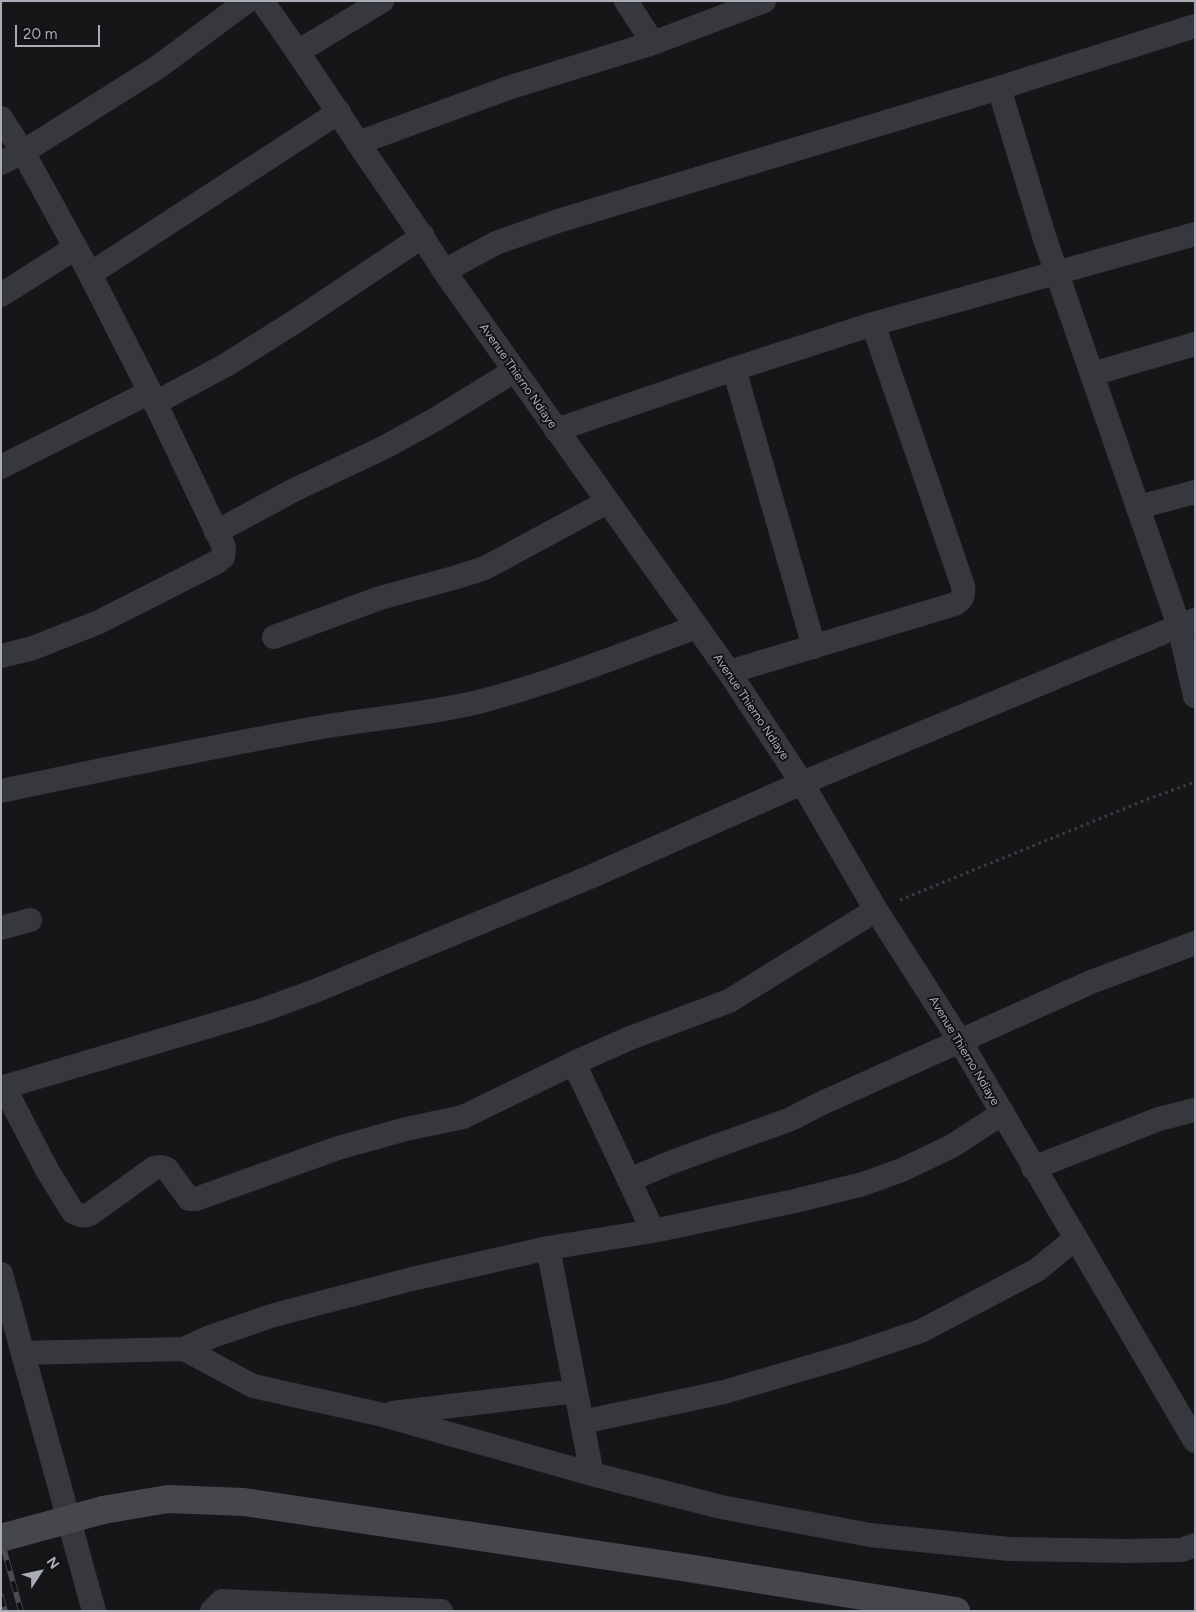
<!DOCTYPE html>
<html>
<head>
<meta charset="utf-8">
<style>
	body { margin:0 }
	#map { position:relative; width:1196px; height:1612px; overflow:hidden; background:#161618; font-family:Figtree,sans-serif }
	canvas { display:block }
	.frame { position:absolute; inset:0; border:2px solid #a8adb8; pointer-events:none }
	.north { position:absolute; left:15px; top:1547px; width:50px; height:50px; -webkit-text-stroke:4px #111113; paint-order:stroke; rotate:55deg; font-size:14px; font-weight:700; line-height:20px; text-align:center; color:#a8adb8 }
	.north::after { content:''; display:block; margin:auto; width:18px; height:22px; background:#a8adb8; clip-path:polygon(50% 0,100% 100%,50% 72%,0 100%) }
	.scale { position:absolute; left:15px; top:25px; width:85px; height:22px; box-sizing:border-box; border:2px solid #a8adb8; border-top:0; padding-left:6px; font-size:15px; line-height:18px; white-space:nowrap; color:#a8adb8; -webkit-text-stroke:4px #111113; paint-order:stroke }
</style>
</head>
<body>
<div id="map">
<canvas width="1196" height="1612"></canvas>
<div class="frame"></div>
<div class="north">N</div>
<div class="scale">20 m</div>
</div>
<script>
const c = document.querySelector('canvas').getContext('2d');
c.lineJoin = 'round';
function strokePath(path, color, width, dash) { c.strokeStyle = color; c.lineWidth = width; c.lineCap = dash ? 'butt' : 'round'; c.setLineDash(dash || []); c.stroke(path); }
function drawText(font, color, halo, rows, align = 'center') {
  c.font = font + ' Figtree,sans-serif'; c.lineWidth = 4; c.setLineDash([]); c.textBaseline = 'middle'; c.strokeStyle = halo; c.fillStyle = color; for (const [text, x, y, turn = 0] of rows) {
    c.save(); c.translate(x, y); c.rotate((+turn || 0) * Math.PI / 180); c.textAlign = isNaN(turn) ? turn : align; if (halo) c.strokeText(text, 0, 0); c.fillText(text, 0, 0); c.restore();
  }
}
strokePath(new Path2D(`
	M900,900L1148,799L1195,782`), '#3d3f44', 3, [2.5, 4]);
strokePath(new Path2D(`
	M262,1C296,48 327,96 359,144C387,186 417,227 444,271L729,672L802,783L876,910L960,1041L1195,1441
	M626,1L653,43
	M299,51L382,1
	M999,88L1044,236L1179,626L1195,696
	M1,118L23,152L90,274L150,392L224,547L223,557L217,562L99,622L33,648L1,656
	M358,143L508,88L653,43L764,1
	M1,163L23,152L158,67L247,1
	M444,271L496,243L558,221L999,88L1195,26
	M90,274L339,112
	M1,295L75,248
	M734,369L814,647
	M1092,374L1195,344
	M155,403L226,365L299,319L423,236
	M556,430L734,369L873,324L1195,234
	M1,467L150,392
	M1138,507L1195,492
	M216,532L294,490L385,447L436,419L514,371
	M274,637L380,598L457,577L485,568L607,502
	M729,672L955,604C963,599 964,595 963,586L873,324
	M1,791C110,768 219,745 328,726C378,718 428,714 478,702C552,683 624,654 696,627
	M1,928L30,920
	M574,1063L653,1231
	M4,1087L47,1170L73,1212C80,1215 83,1217 90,1214L154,1168L161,1167L167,1169L189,1199H196L338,1148L406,1129L463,1117L574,1063L630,1038L729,1001L876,910
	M1,1088L260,1011L315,991L590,877L802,783L1179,626L1195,620
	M1033,1168L1159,1119L1195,1110
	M629,1180L672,1162L791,1119L820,1104L1091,982L1195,943
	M548,1248L592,1474
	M1,1274L94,1611
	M184,1349L210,1337L274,1315L412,1279L548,1248L653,1231L795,1201L863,1184L902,1170L952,1146L1003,1113
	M23,1353L184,1349L253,1386L379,1414L592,1474L721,1507L870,1535L1009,1549L1126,1551L1182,1550L1195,1545
	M392,1413L576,1391
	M582,1422L724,1392L847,1356L921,1331L1037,1270L1076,1238
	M212,1611L222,1601L441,1611`), '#37383d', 24);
strokePath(new Path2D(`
	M103,1510L168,1499L244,1502L688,1568L956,1611`), '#45474d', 28);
const rail = new Path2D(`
	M1,1539L21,1611
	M1,1596L5,1611`);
strokePath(rail, '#4a4c52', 5.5);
strokePath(rail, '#111113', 4, [11]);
strokePath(new Path2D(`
	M1,1538L103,1510`), '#45474d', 28);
drawText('12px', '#a8adb8', '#111113', [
	["Avenue Thierno Ndiaye",518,376,55],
	["Avenue Thierno Ndiaye",751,707,56],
	["Avenue Thierno Ndiaye",964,1051,59]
]);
</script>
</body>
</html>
